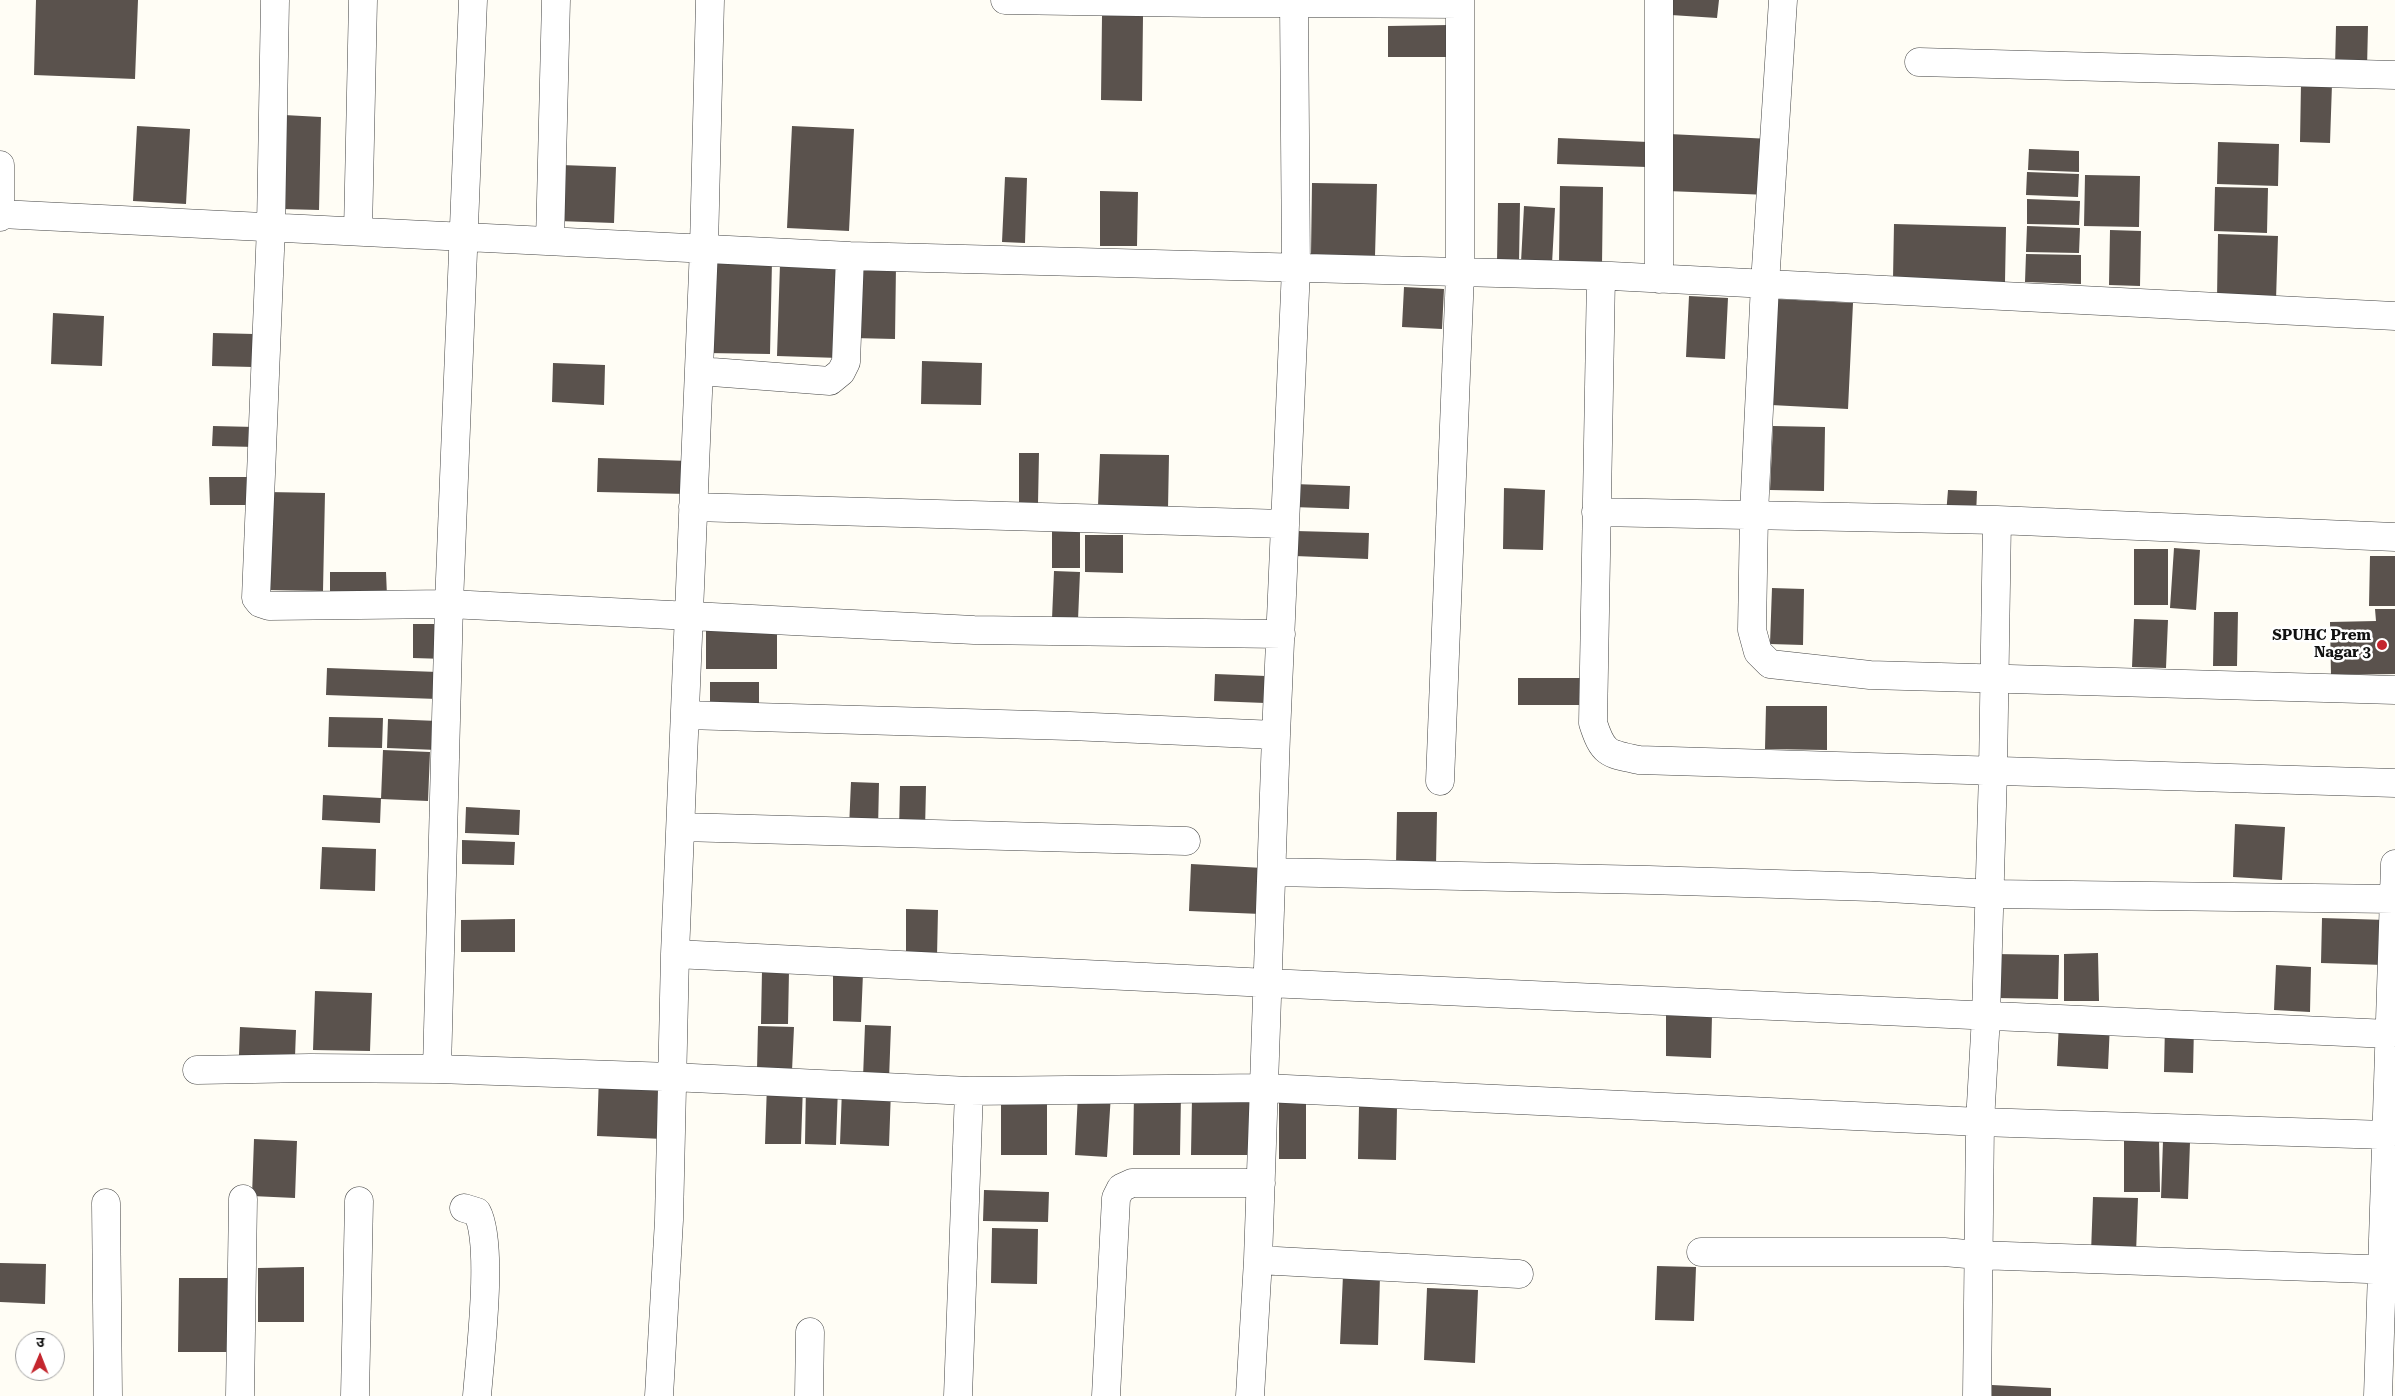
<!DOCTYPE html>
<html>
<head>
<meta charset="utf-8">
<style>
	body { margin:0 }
	#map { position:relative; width:2395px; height:1396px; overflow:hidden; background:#fffdf5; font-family:"Roboto Serif","Noto Sans Devanagari",serif }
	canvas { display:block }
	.north { position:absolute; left:15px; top:1331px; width:50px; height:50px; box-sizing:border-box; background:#fff; border:1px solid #a0a0a0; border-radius:50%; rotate:1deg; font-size:14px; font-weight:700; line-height:20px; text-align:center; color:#111 }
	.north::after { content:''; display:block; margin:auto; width:18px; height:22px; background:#c4262e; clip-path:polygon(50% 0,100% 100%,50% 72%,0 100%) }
</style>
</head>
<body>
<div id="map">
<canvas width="2395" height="1396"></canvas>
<div class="north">उ</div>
</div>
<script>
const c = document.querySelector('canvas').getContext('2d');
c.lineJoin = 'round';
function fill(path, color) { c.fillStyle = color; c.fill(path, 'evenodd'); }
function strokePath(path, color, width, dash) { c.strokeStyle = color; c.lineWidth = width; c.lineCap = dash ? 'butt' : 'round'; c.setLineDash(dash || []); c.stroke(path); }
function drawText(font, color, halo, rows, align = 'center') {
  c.font = font + ' "Roboto Serif",serif'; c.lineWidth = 5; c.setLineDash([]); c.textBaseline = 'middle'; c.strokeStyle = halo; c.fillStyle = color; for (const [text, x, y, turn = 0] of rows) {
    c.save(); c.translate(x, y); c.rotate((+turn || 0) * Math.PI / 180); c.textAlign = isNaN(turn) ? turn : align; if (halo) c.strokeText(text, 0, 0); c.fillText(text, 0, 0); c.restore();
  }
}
fill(new Path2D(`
	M36,0H138L135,79L34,75Z
	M1672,0H1719L1717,18L1671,15Z
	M1102,16H1143L1142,101L1101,100Z
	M1450,25V57H1388V26Z
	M2336,26H2368L2367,68H2335Z
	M2301,83L2332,84L2330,143L2300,142Z
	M284,115L321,117L319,210L281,209Z
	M137,126L190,129L186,204L133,201Z
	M792,126L854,129L849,231L787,228Z
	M1669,134L1771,139L1769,195L1667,191Z
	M1558,138L1648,142L1647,167L1557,164Z
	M2218,142L2279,144L2278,186L2217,184Z
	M2029,149L2079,151V172L2028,170Z
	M561,165L616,167L614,223L558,221Z
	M2027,172L2079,174L2078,197L2026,195Z
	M2085,175L2140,176L2139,227L2084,226Z
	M1005,177L1027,178L1025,243L1002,242Z
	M1312,183L1377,184L1375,256L1311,255Z
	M1560,186L1603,187L1602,265L1559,264Z
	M2215,187L2268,188L2267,233L2214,231Z
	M1100,191L1138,192L1137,246H1100Z
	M2027,199L2080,201L2079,225L2027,224Z
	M1498,203H1520L1519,263L1497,262Z
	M1524,206L1555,208L1552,264L1521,262Z
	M1894,224L2006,227L2005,282L1893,279Z
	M2027,226L2080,228L2079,253L2026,252Z
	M2110,230L2141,231L2140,286L2109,285Z
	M2218,234L2278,236L2276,300L2217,299Z
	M2026,254L2081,255V284L2025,282Z
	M708,259L772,261L770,354L706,353Z
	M780,264L841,266L839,358L777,356Z
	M854,265H896L895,339L853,338Z
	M1404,287L1444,289L1442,329L1402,327Z
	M1689,296L1728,298L1725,359L1686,357Z
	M1776,299L1853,303L1848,409L1771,405Z
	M53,313L104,316L102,366L51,364Z
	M213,333L254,334L253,367L212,366Z
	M922,361L982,363L981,405L921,404Z
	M553,363L605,365L604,405L552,402Z
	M213,426L255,427L256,447L212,446Z
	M1773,426L1825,427L1824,491L1770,490Z
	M1019,453H1039L1038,504H1019Z
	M1100,454L1169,455L1168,509L1098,506Z
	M598,458L689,461L688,494L597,492Z
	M209,477H248L249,505H210Z
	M1294,484L1350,486L1349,509L1293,507Z
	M1504,488L1545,490L1543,550L1503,549Z
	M1948,490L1977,491L1976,516L1946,515Z
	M267,492L325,493L323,591L265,590Z
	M1052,523H1080V568H1052Z
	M1296,531L1369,533L1368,559L1295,556Z
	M1085,535H1123V573L1085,572Z
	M2174,548L2200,550L2196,610L2170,608Z
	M2134,549H2168V605H2134Z
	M2370,556H2395V606H2369Z
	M1054,571L1080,572L1078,620L1052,619Z
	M330,572H386L387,596L330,595Z
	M1772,588L1804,589L1803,645L1770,644Z
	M2375,609H2395V674L2331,675L2330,622L2376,621Z
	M2214,612H2238L2237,666H2213Z
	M2134,619L2168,620L2166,668L2132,667Z
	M706,621H777V669H706Z
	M413,624H445V659L413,658Z
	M327,668L438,672L437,699L326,695Z
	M1215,674L1266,676L1265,703L1214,701Z
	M1518,678H1588V705H1518Z
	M710,682H759V712H710Z
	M1766,706H1827V750L1765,749Z
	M329,717L383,718L382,748L328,747Z
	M388,719L438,721L437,750L387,748Z
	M383,750L430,752L428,801L381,799Z
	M851,782L879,783L878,829L849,828Z
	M900,786H926L925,830H899Z
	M323,795L381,798L380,823L322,820Z
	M466,807L520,810L519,835L465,833Z
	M1397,812H1437L1436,866L1396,865Z
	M2235,824L2285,827L2282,880L2233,877Z
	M462,840L515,842L514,865L462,864Z
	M322,847L376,849L375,891L320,889Z
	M1191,864L1263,868L1261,914L1189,911Z
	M906,909L938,910L937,957H906Z
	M2322,918L2386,920L2384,965L2321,963Z
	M515,919V952H461V920Z
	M2098,953L2099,1001H2064V954Z
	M1995,954L2059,955L2058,999L1995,998Z
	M2276,965L2311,967L2310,1012L2274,1010Z
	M762,970L789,971L788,1024H761Z
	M833,973H863L861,1022L833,1021Z
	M315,991L372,993L370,1051L313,1050Z
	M1666,1014L1712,1015L1711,1058L1666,1056Z
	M2059,1021L2110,1023L2108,1069L2057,1066Z
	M865,1025L891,1026L889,1079L863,1078Z
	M2165,1025L2194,1026L2193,1073L2164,1072Z
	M758,1026L794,1027L792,1071L757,1070Z
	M240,1027L296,1030L295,1057L239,1055Z
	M599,1075L665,1078L663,1139L597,1136Z
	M767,1084L803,1085L801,1144H765Z
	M806,1085L838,1087L836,1145L805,1144Z
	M842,1089L891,1090L889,1146L840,1144Z
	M1078,1093L1111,1094L1107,1157L1075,1155Z
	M1134,1093L1181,1094L1180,1155H1133Z
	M1001,1095H1047V1155H1001Z
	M1192,1098H1252V1155H1191Z
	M1279,1098L1306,1099V1159H1279Z
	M1359,1106L1397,1107L1396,1160L1358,1159Z
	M254,1139L297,1141L295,1198L252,1196Z
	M2124,1140H2159L2160,1192H2124Z
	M2163,1141L2190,1142L2188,1199L2161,1198Z
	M984,1190L1049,1192L1048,1222L983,1221Z
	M2093,1197L2138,1198L2136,1254L2091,1253Z
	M992,1228L1038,1229L1037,1284L991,1283Z
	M0,1263L46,1264L45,1304L0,1302Z
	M1657,1266L1696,1267L1694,1321L1655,1320Z
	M304,1267V1322H258V1268Z
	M1343,1275L1380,1276L1378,1345L1340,1344Z
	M179,1278H236L235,1352H178Z
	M1427,1288L1478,1290L1475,1363L1424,1360Z
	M1992,1385L2051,1388V1396H1992Z`), '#5a524d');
const minor = new Path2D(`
	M275,0L271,226L256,598L260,603L269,606L449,604L974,630L1281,634
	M1005,0L1204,3
	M1204,0V3H1294L1296,268L1276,735L1258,1260L1250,1396
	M1659,0V279
	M1783,0L1765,284L1754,514L1752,630L1758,652L1770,664L1870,675L2395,690
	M1294,3L1460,4
	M1919,62L2395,75
	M0,165V217
	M0,214L850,256L1611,276L2395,316
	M358,231L363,0
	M550,241L556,0
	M1601,276L1593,723C1603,754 1608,754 1639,760L2395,783
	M699,371L830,381L841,372L846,362L850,256
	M693,507L1285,524
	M1596,512L1997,520L2395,537
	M685,715L1070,726L1276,735
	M1440,781L1460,273V0
	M681,827L1186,841
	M1273,872L1649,880L1872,887L1990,894L2394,899
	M675,954L1268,983L2389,1034
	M437,1069L449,604L473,0
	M197,1070L310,1068L437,1069L671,1077L969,1091L1265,1088L1980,1122L2386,1135
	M106,1203L108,1396
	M464,1208L477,1212C494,1244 480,1355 477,1396
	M1701,1252H1944L1978,1255L2395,1270
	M1258,1260L1519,1274
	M240,1396L243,1199
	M355,1396L359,1201
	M659,1396L669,1220L675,954L704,247L710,0
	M809,1396L810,1332
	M958,1396L969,1091
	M1106,1396L1116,1198L1121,1188L1132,1183H1261
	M1977,1396L1980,1122L1986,1016L1993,771L1997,520
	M2378,1396L2395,864`);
strokePath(minor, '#444', 29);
strokePath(minor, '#fff', 28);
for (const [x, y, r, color] of [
	[2382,645,6,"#c4262e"]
]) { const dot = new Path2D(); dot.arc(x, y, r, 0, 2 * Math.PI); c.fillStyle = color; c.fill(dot); strokePath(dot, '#fff', 2); }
drawText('bold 15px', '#111', '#fff', [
	["SPUHC Prem",2371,636],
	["Nagar 3",2371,653]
], 'right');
</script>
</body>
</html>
